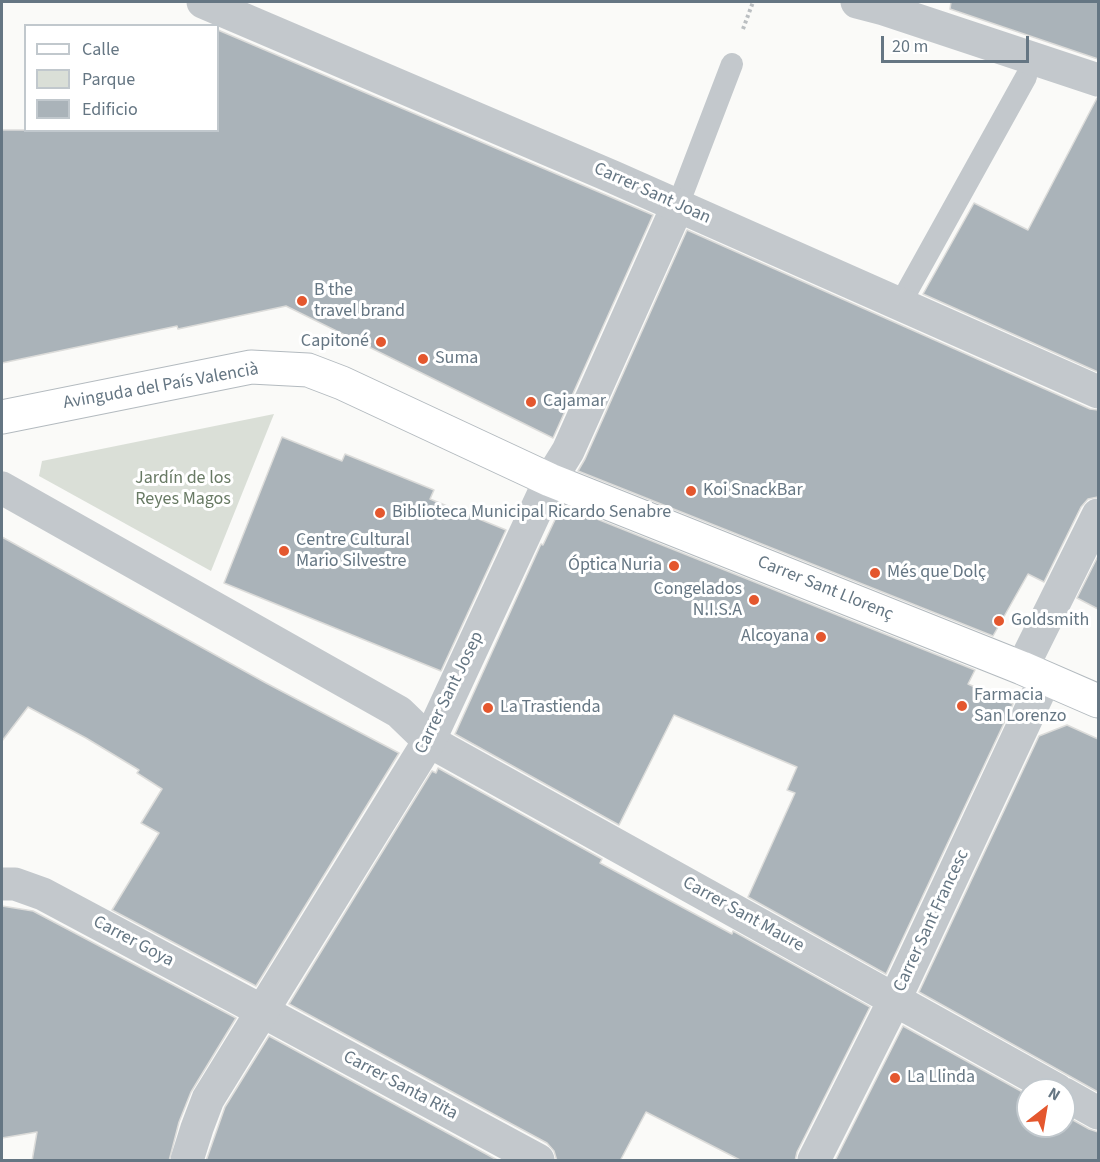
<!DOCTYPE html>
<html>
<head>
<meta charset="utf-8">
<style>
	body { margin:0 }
	#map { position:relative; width:1100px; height:1162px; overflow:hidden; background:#fafaf8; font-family:"Source Sans 3",sans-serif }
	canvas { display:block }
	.frame { position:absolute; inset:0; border:3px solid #657683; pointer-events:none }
	.legend { position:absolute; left:24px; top:24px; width:195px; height:108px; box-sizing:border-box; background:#fff; border:2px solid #c1c8cd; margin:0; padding:8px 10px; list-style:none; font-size:18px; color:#657683 }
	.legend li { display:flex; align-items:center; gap:12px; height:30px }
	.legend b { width:30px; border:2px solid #c1c8cd }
	.north { position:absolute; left:1016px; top:1078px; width:60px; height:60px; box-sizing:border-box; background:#fff; border:2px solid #c1c8cd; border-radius:50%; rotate:31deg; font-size:16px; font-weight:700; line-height:24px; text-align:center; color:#657683 }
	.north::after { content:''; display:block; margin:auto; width:21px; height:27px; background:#e4572e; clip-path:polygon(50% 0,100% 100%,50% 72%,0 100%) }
	.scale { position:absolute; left:881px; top:36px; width:148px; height:27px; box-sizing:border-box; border:3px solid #657683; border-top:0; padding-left:8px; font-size:18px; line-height:21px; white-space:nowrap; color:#657683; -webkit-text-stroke:4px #fff; paint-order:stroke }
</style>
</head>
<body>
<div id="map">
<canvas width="1100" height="1162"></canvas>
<div class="frame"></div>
<ul class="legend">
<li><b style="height:8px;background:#fff"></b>Calle</li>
<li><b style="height:16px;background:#dadfd7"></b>Parque</li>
<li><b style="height:16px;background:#aab3b9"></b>Edificio</li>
</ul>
<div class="north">N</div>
<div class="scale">20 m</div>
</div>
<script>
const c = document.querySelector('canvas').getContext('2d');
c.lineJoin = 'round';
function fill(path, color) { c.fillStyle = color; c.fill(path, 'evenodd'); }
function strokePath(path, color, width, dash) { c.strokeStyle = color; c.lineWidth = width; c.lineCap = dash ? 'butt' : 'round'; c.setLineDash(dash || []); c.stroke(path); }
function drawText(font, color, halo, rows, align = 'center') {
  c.font = font + ' "Source Sans 3",sans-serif'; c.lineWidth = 6; c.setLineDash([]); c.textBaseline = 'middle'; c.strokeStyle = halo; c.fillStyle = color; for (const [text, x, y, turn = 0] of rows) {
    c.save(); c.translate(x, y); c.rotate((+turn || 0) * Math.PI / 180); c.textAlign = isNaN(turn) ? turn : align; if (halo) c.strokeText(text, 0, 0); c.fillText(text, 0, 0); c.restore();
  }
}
fill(new Path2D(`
	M274,414L211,571L39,476L42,461Z`), '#dadfd7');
const building = new Path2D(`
	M951,2H1098V59L950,9Z
	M218,30L653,215L553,438L286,306L178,329L177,326L2,363V130H218Z
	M1097,98H1098V372L923,294L974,203L1028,230Z
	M687,230L1090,409L1098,410V497L1088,499L1081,507L1044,582L1028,574L993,636L578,471L585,459Z
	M282,437L342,461L345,454L434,490L430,499L506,530L441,671L224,583Z
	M562,505L975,670L968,684L1013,704L886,974L748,897L795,793L787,790L797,767L674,715L619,825L455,734L541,544L543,545Z
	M2,537L266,683L399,753L256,986L112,910L159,833L141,823L162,789L137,773L139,770L86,738L28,707L2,741Z
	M1098,556V609L1077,598Z
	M1067,725L1098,739V1092L919,992L1039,736Z
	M438,768L602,859L600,863L732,934L733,931L870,1007L797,1152L795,1161H742L646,1112L620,1161H557L554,1151L547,1143L289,1004L432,771L436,773Z
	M2,906L33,911L236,1018L191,1092L179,1122L169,1161H32L37,1132L2,1138Z
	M903,1026L1028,1095V1126H1064V1115L1089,1129L1098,1132V1161H835Z
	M269,1036L499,1161H206L225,1107Z`);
fill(building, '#aab3b9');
strokePath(building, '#dcdcda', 1.5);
const secondary = new Path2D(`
	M2,417L251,367L308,370L342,383L550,480L1022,668L1098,701`);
strokePath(secondary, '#b3babf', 35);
strokePath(new Path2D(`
	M743,29L753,2`), '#bbbfc2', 4, [3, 3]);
strokePath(new Path2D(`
	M678,205L732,64
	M900,304L1026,77`), '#c3c8cc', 22);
strokePath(new Path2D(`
	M857,2L884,9L1098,80
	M550,480L568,451L678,205
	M1022,668L1098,515
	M429,741L1057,1090
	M262,1011L538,1160
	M1064,1094L1098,1113
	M814,1160L895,999L1045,679`), '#c3c8cc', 33);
strokePath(new Path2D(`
	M203,2L613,177L1098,392
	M2,488L399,712L429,741
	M2,884H15L43,894L262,1011
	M187,1160L197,1128L208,1099L429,741L550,480`), '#c3c8cc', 33);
strokePath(secondary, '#fff', 33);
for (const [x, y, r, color] of [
	[302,301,6,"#e4572e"],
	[381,342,6,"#e4572e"],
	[423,359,6,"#e4572e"],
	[531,402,6,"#e4572e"],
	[691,491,6,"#e4572e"],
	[380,513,6,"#e4572e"],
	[284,551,6,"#e4572e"],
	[674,566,6,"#e4572e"],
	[875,573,6,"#e4572e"],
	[754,600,6,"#e4572e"],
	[999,621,6,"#e4572e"],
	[821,637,6,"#e4572e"],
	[962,706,6,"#e4572e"],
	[488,708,6,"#e4572e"],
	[895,1078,6,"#e4572e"]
]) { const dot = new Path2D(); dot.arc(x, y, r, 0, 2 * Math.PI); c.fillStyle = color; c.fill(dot); strokePath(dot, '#fff', 2); }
drawText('18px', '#657683', '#fff', [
	["Carrer Sant Joan",652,194,24],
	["Avinguda del País Valencià",161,387,-10],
	["Carrer Sant Llorenç",825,589,22],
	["Carrer Sant Josep",450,693,-64],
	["Carrer Sant Maure",743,915,29],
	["Carrer Sant Francesc",932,921,-65],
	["Carrer Goya",133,942,28],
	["Carrer Santa Rita",400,1086,28]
]);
drawText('18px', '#657683', '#fff', [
	["B the",314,291],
	["travel brand",314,312],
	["Capitoné",369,342,"right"],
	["Suma",435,359],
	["Cajamar",543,402],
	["Koi SnackBar",703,491],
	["Biblioteca Municipal Ricardo Senabre",392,513],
	["Centre Cultural",296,541],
	["Mario Silvestre",296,562],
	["Óptica Nuria",662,566,"right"],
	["Més que Dolç",887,573],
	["Congelados",742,590,"right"],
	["N.I.S.A",742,611,"right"],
	["Goldsmith",1011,621],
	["Alcoyana",809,637,"right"],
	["Farmacia",974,696],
	["San Lorenzo",974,717],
	["La Trastienda",500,708],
	["La Llinda",907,1078]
], 'left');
drawText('18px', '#687a64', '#fff', [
	["Jardín de los",183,479],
	["Reyes Magos",183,500]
]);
</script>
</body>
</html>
